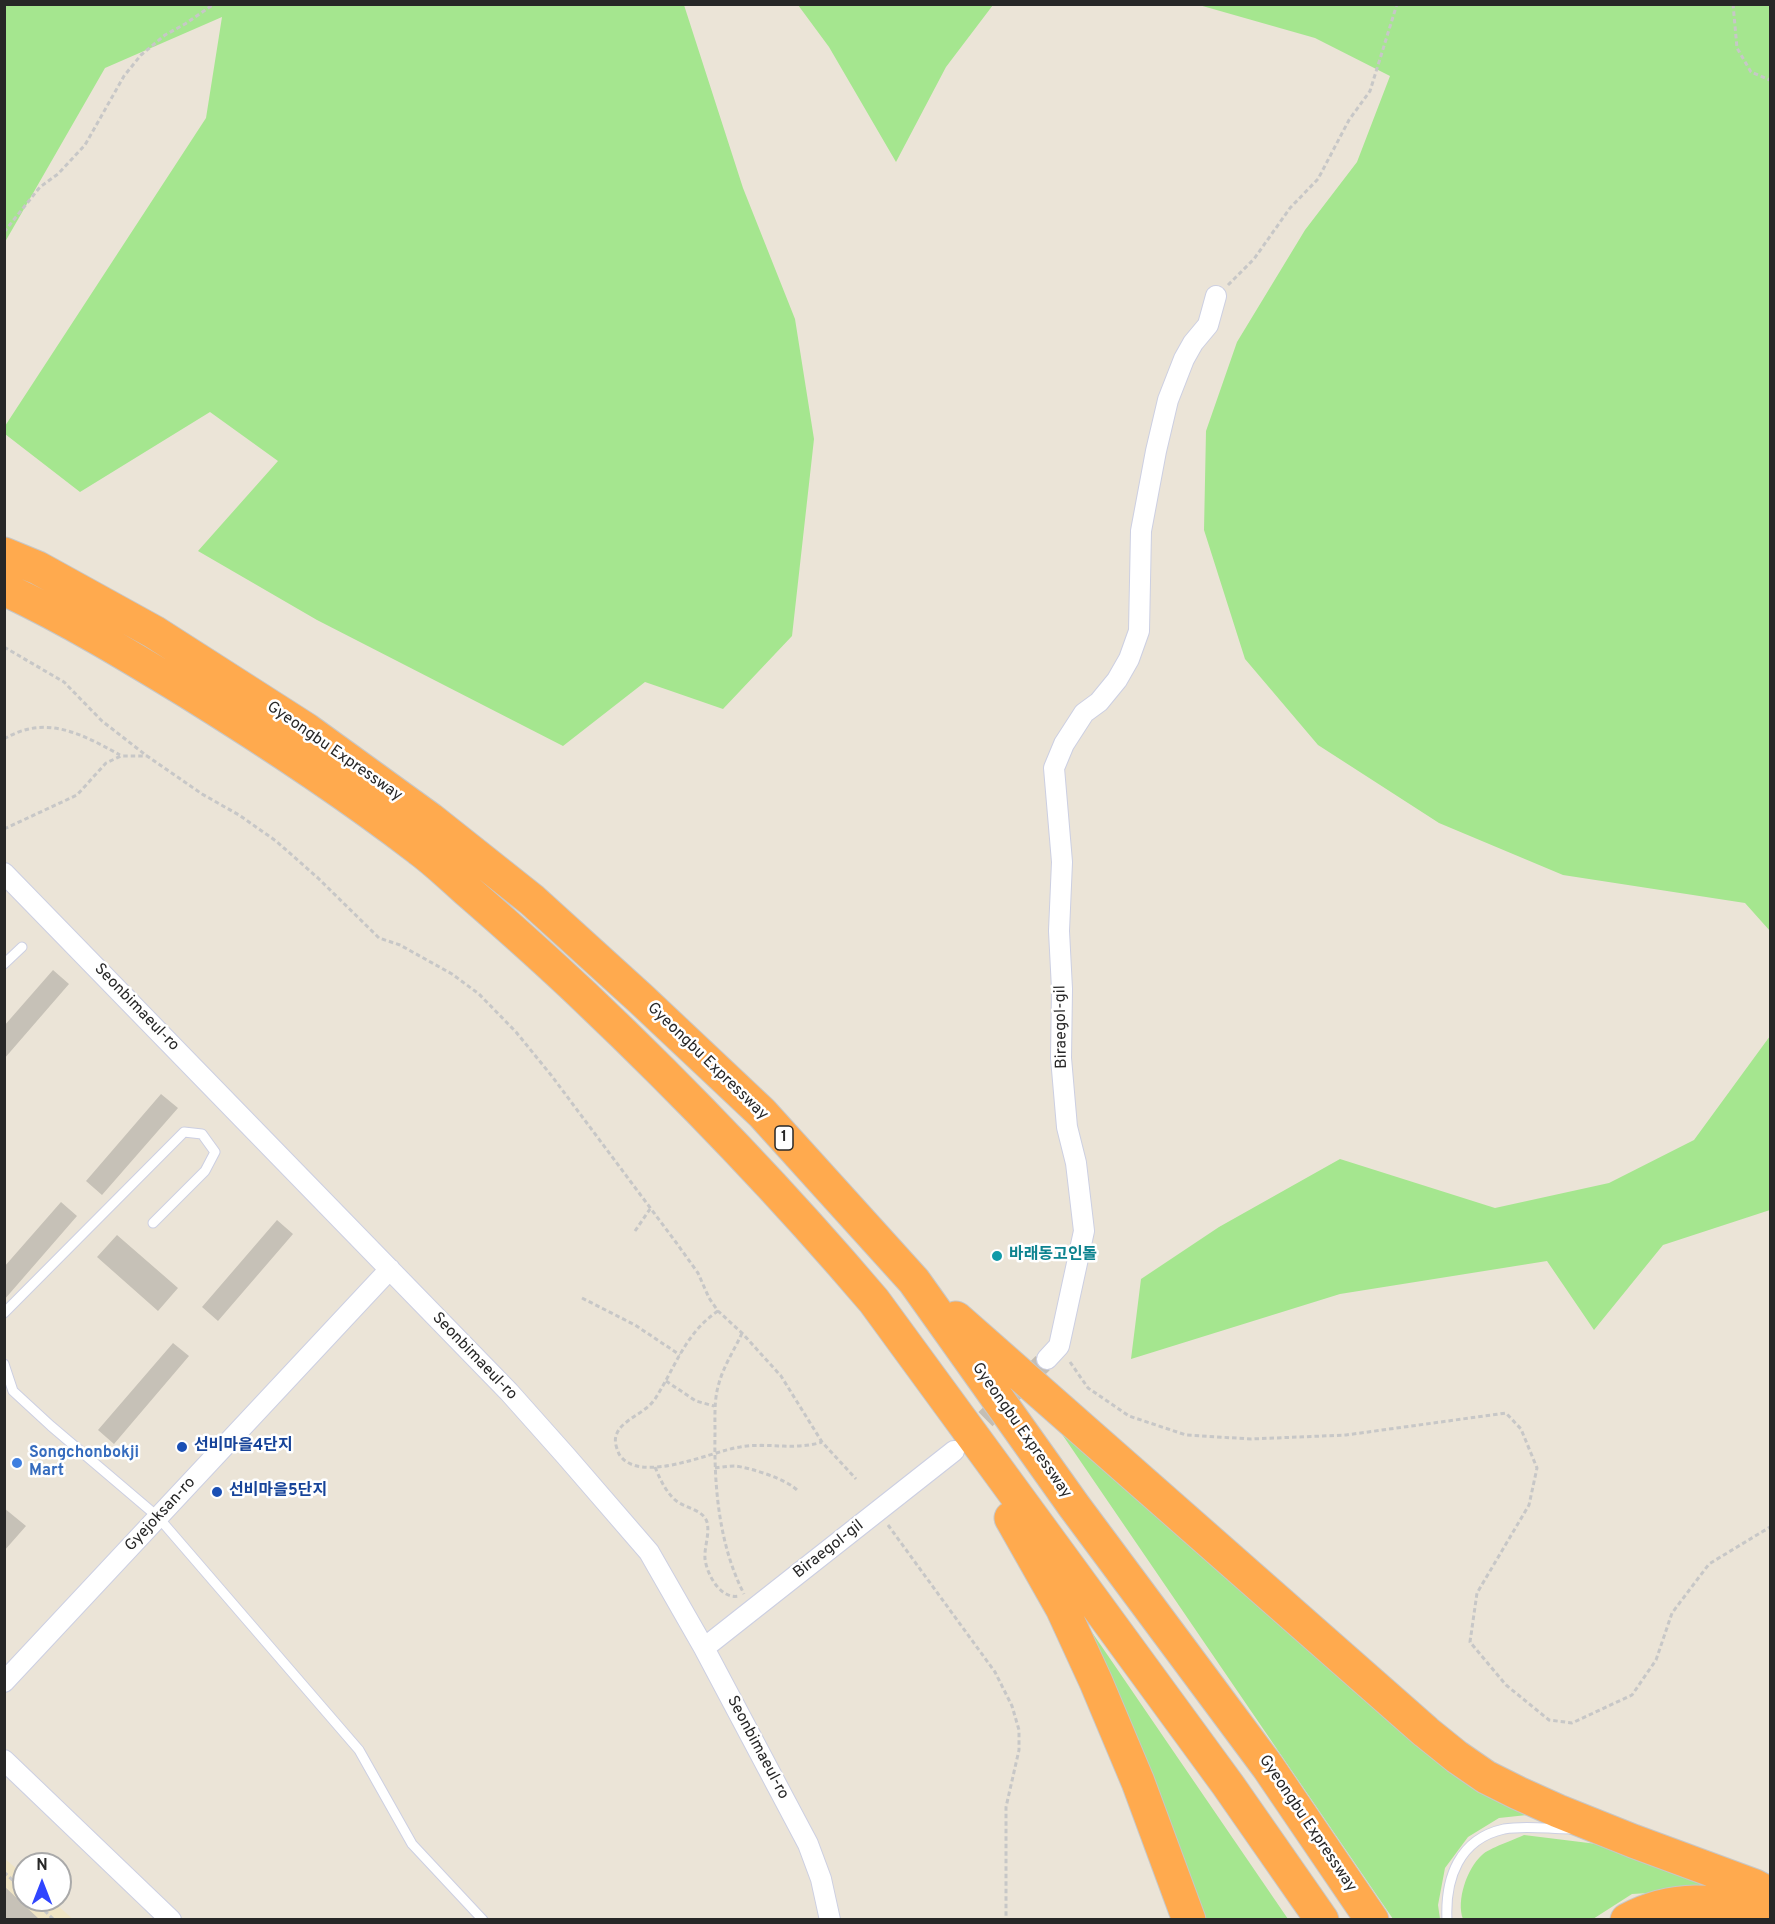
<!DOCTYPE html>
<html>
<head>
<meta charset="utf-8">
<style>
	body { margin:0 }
	#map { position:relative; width:1775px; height:1924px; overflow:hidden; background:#ebe4d7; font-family:Overpass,sans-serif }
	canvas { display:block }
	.frame { position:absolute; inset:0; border:6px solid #272727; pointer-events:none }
	.north { position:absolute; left:12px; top:1852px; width:60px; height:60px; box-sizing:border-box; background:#fff; border:2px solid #a9a9a9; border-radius:50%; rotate:0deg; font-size:16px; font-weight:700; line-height:24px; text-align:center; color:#272727 }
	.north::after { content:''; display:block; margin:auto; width:21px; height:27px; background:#3045ff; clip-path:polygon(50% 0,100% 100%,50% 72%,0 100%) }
</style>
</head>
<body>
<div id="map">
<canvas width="1775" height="1924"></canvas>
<div class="frame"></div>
<div class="north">N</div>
</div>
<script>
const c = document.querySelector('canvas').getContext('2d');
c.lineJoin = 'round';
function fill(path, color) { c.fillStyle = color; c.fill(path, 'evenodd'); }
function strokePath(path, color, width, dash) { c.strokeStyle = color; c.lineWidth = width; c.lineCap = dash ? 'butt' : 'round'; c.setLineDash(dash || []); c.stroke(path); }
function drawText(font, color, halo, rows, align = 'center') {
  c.font = font + ' Overpass,"Noto Sans KR",sans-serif'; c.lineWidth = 5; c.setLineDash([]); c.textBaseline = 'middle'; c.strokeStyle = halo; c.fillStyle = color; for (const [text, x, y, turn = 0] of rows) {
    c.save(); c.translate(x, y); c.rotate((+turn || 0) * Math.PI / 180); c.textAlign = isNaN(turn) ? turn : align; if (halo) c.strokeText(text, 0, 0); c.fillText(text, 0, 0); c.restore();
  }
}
fill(new Path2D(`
	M4,1858L24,1875V1900H51L73,1919H5Z`), '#efe4c4');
fill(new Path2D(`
	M5,4L684,5L743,188L795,319L814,439L792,636L723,709L645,682L563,746L317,620L198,551L278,461L210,412L80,492L5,434V426L206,118L222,17L105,68L5,242Z
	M798,5H993L946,67L896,162L829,47Z
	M1199,5H1770V931L1745,903L1563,875L1439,823L1318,745L1245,659L1204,530L1206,431L1237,342L1305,230L1357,162L1390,76L1315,38Z
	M1770,1036V1210L1663,1245L1594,1330L1547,1261L1340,1294L1131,1359L1141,1279L1219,1227L1340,1159L1495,1208L1609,1183L1694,1140Z
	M1053,1421L1450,1771L1527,1815L1499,1818L1468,1837L1445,1868L1438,1905L1440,1919H1393Z
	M1087,1625L1288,1919H1205Z
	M1524,1835L1613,1846L1716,1889L1632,1894L1593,1919H1463C1456,1901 1467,1868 1482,1855C1489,1848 1514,1840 1524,1835Z`), '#a5e68f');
fill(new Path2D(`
	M53,970L69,984L4,1059V1026Z
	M161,1094L178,1108L102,1195L86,1181Z
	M61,1202L77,1216L4,1300V1267Z
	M277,1220L293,1234L218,1321L202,1307Z
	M117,1235L178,1288L158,1311L97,1257Z
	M173,1343L189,1356L114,1444L98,1430Z
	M4,1508L26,1526L4,1551Z
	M4,1886L40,1920H4Z`), '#c6c1b7');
strokePath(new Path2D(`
	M964,1440L1047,1359`), '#c4beb4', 20, [20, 10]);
const service = new Path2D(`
	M4,964L22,947
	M4,1313L184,1132L202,1134L215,1152L205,1171L153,1223
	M4,1364L13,1391L51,1426L158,1517L359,1750L412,1844L483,1920
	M1447,1920C1445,1878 1459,1839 1504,1829C1525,1825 1549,1829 1570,1829`);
const minor = new Path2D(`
	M4,873L509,1392L566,1456L649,1552L704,1648L808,1844L821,1879L830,1920
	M1047,1359L1059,1346L1084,1231L1076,1163L1067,1127L1061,1058L1062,989L1059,931L1062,862L1054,768L1064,744L1084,713L1099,702L1117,680L1129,659L1139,631L1141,531L1156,451L1168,400L1184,359L1193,343L1208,325L1216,296
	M704,1648L954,1451
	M4,1682L390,1269
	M4,1760L171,1920`);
const motorway = new Path2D(`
	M4,554L38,568L154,632L307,730L430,819L532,900L641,999L762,1113L914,1281L1074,1506L1268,1767L1372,1920
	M4,589C68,619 129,656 188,692C267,741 345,792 419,849C437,862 453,878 470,893C509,927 547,961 584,996C686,1093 783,1194 874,1301L1228,1785L1322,1920
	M956,1318L1426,1732L1457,1757L1486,1777L1518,1793L1558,1811L1633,1841L1755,1886L1770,1894
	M1011,1518L1062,1608L1096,1682L1138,1782L1189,1920
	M1627,1920C1670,1897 1720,1895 1763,1920`);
strokePath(service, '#cccfe2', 11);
strokePath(minor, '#cccfe2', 22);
strokePath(motorway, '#c7c7c7', 35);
strokePath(new Path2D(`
	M1733,4L1737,48L1751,72L1770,80
	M4,232L40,187L58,174L85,145L124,76L141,55L165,35L185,24L214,4
	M1228,285L1254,259L1290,208L1318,179L1349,120L1370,91L1397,4
	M4,647L64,682L102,721L147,756L202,794L239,815L276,841L318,878L379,938L400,945L452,974L479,994L516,1032L551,1075L675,1241L698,1273L709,1298L718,1311L742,1333L781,1376L822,1442L856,1479
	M4,739C46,714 82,734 120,755
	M4,829L77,795L106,763L121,756H147
	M635,1231L650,1209
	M582,1298L635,1325L680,1355
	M718,1311C685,1333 675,1368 655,1399C645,1414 620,1420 616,1436C614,1442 617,1449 619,1454C639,1486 712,1451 740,1447C768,1442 794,1451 822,1442
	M742,1333C735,1349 724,1365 719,1383C714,1399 715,1416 715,1433C714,1487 719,1545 744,1594
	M1070,1362L1088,1388L1129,1416L1186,1435L1251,1439L1346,1435L1506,1413L1521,1429L1537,1468L1529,1505L1477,1593L1470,1642L1506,1685L1549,1720L1572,1723L1632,1695L1656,1660L1672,1613L1709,1564L1770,1527
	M666,1381L696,1401L714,1406
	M655,1467C660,1479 665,1490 674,1499C683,1508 703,1509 707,1522C710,1534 704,1547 705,1559C707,1575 721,1600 739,1596
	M715,1468C722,1467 728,1466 735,1466C751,1468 787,1479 798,1491
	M888,1525L995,1672L1012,1706L1019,1730V1750L1006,1807V1920
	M4,1872L24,1891
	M34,1900L54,1920`), '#c7c7c7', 3, [4.5, 3]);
strokePath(service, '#fff', 9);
strokePath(minor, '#fff', 20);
strokePath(motorway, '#ffaa4e', 33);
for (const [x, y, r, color] of [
	[997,1256,6,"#0f9aa8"],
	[182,1447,6,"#1a4fb4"],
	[17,1463,6,"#3f7fe0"],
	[217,1492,6,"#1a4fb4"]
]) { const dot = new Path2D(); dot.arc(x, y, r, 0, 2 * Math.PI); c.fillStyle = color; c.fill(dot); strokePath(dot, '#fff', 2); }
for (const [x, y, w] of [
	[784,1138,18]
]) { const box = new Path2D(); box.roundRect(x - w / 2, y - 12, w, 24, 4.5); c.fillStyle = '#fff'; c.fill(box); strokePath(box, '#272727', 1.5); }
drawText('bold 15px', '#272727', null, [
	["1",784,1138]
]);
drawText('16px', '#272727', '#fff', [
	["Gyeongbu Expressway",334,752,35],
	["Seonbimaeul-ro",136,1008,46],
	["Biraegol-gil",1062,1027,-91],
	["Gyeongbu Expressway",707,1062,44],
	["Seonbimaeul-ro",474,1357,46],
	["Gyeongbu Expressway",1021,1431,55],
	["Gyejoksan-ro",161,1515,-47],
	["Biraegol-gil",829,1550,-38],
	["Seonbimaeul-ro",757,1748,62],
	["Gyeongbu Expressway",1307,1824,56]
]);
drawText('bold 16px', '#0d838f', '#fff', [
	["바래동고인돌",1009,1256]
], 'left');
drawText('bold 16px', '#164399', '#fff', [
	["선비마을4단지",194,1447],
	["선비마을5단지",229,1492]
], 'left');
drawText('bold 16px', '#366cbe', '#fff', [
	["Songchonbokji",29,1454],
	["Mart",29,1472]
], 'left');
</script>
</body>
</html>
